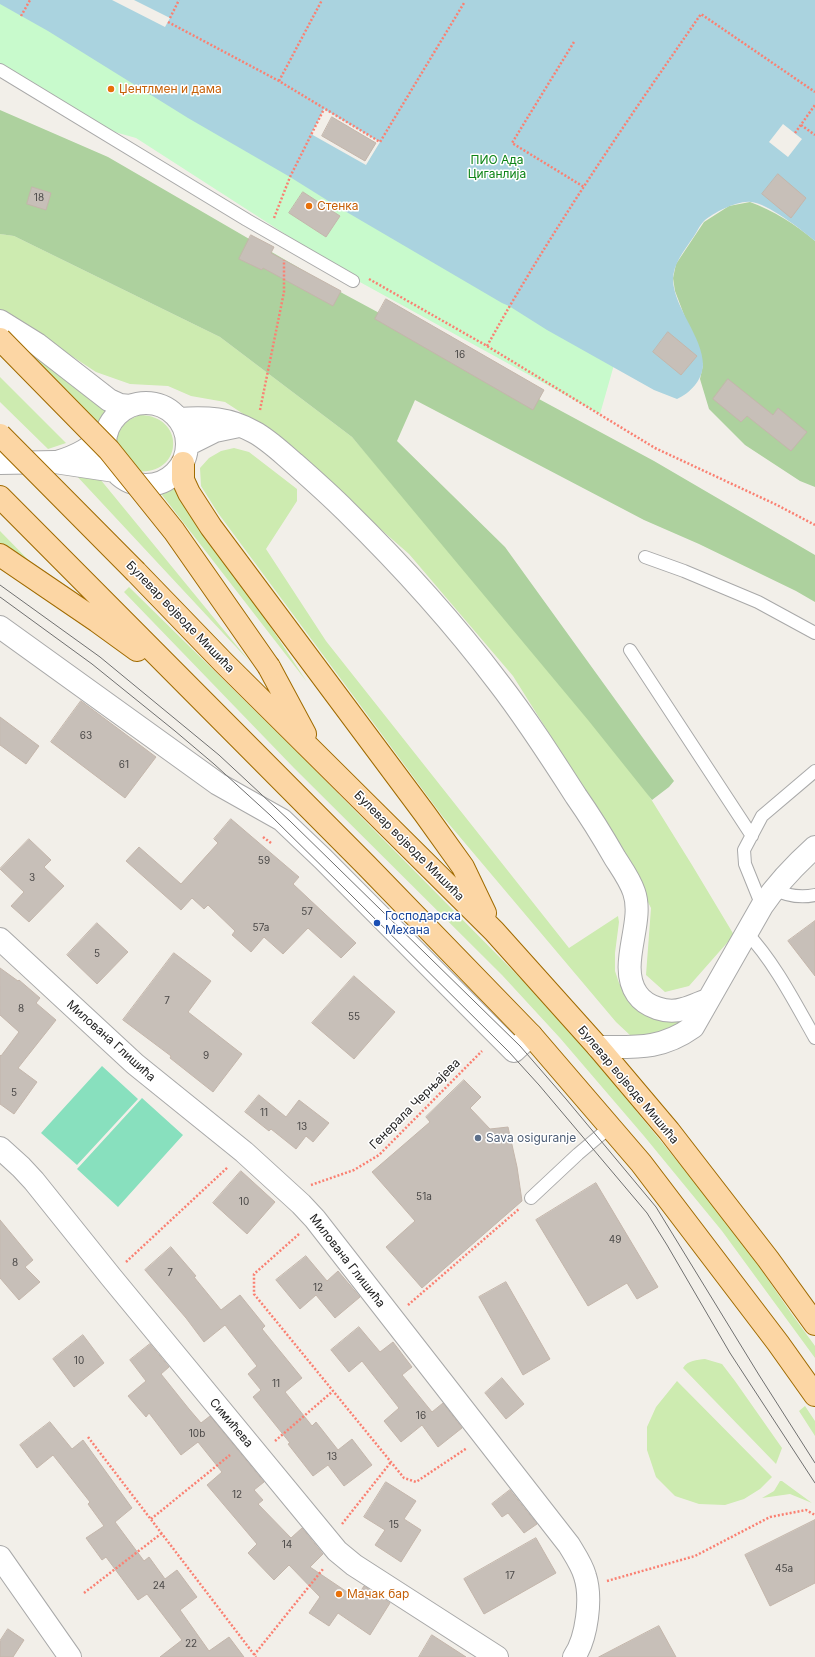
<!DOCTYPE html>
<html>
<head>
<meta charset="utf-8">
<style>
	body { margin:0 }
	canvas { display:block; background:#f2efe9 }
</style>
</head>
<body>
<canvas width="815" height="1657"></canvas>
<script>
const c = document.querySelector('canvas').getContext('2d');
c.lineJoin = 'round';
function fill(path, color) { c.fillStyle = color; c.fill(path, 'evenodd'); }
function strokePath(path, color, width, dash) { c.strokeStyle = color; c.lineWidth = width; c.lineCap = dash ? 'butt' : 'round'; c.setLineDash(dash || []); c.stroke(path); }
function drawText(font, color, halo, rows, align = 'center') {
  c.font = font + ' Inter,sans-serif'; c.lineWidth = 3; c.setLineDash([]); c.textBaseline = 'middle'; c.strokeStyle = halo; c.fillStyle = color; for (const [text, x, y, turn = 0] of rows) {
    c.save(); c.translate(x, y); c.rotate((+turn || 0) * Math.PI / 180); c.textAlign = isNaN(turn) ? turn : align; if (halo) c.strokeText(text, 0, 0); c.fillText(text, 0, 0); c.restore();
  }
}
fill(new Path2D(`
	M0,234L14,236L220,337L352,437L618,746L692,865L734,935L689,986L665,992L646,975L651,908L618,843L513,676L409,554L265,428L225,402L191,396L168,386L130,384L96,372L0,309Z
	M2,332L112,411L100,425Z
	M0,377L66,443L48,449L0,402Z
	M140,415C187,416 183,477 136,471L116,443C119,427 126,420 140,415Z
	M234,448L249,452L297,489V501L266,549L326,641L569,948L618,916L619,922L615,953V971L619,983L627,994L686,1016C681,1020 676,1025 671,1028C659,1034 644,1035 632,1037L616,1022L443,817L218,513L201,486L200,468L209,458L221,451Z
	M74,473L100,479L250,662Z
	M175,482L307,682L159,491Z
	M0,531L44,576L0,547Z
	M129,587L302,757L527,985L601,1068L736,1233L791,1313L815,1346V1358L722,1231L644,1136L560,1038L502,975L294,768L124,592Z
	M705,1359L722,1364L735,1381L782,1448L776,1464L683,1368C688,1360 697,1360 705,1359Z
	M677,1381L772,1477L760,1489L744,1499L725,1505L699,1504L675,1496L656,1477L647,1450V1427L656,1407Z
	M805,1406L815,1421V1436L799,1411Z
	M780,1481H782L812,1503L790,1494L762,1498L774,1491Z`), '#cdebb0');
fill(new Path2D(`
	M0,110L108,157L344,294L654,461L815,555V602L796,591L699,544L644,520L415,400L397,441L505,547L674,781L669,787L652,800L588,720L352,437L220,337L14,236L0,234Z
	M750,202C774,211 795,224 815,241V487L800,481L745,445L709,409L700,379L703,365L675,291L673,278L676,264L704,222L729,206Z`), '#add19e');
fill(new Path2D(`
	M0,0H718L600,414L358,281L136,138L104,129L0,71Z`), '#c8facc');
fill(new Path2D(`
	M102,1066L138,1099L77,1165L41,1133Z
	M142,1098L183,1135L118,1207L77,1169Z`), '#88e0be');
fill(new Path2D(`
	M0,0H815V241C802,230 767,203 751,202C738,200 713,213 704,221C699,226 696,234 692,239C684,251 673,264 673,280C674,308 703,337 703,365C702,381 690,393 677,399L654,390L547,330L509,306L502,303L338,207L290,177L188,118L48,31L0,4Z`), '#aad3df');
fill(new Path2D(`
	M112,0H134L170,18L165,27Z
	M324,109L380,142L366,165L311,134Z
	M783,124L802,139L788,157L769,142Z`), '#f2efe9');
const building = new Path2D(`
	M332,117L376,143L365,161L322,136Z
	M778,174L806,198L791,218L762,194Z
	M32,187L51,193L46,210L27,204Z
	M303,192L340,216L326,237L289,213Z
	M251,235L274,247L271,253L341,291L333,306L263,268L262,270L239,259Z
	M386,299L544,390L533,410L375,319Z
	M668,332L697,356L681,375L653,352Z
	M728,379L773,415L778,408L807,432L791,451L747,416L741,422L713,399Z
	M81,701L156,757L125,798L51,742Z
	M0,717L39,746L26,764L0,745Z
	M231,819L299,877L293,884L356,943L341,958L308,928L283,954L264,937L251,952L232,935L235,931L208,905L204,909L192,898L181,910L126,861L139,847L181,884L218,843L214,839Z
	M29,839L51,860L44,867L64,886L29,922L11,906L24,892L0,869Z
	M815,921V976L788,941Z
	M97,923L128,952L97,984L67,955Z
	M174,953L211,981L188,1012L242,1054L213,1092L170,1058L171,1056L123,1020Z
	M0,968L18,981L19,980L40,998L36,1003L56,1020L18,1068L37,1082L14,1114L0,1104V1055L1,1056L19,1032L0,1015Z
	M354,976L395,1012L354,1059L312,1023Z
	M464,1080L481,1097L470,1108L490,1129L508,1127L517,1167L522,1201L422,1288L386,1247L415,1221L372,1172L430,1122L426,1117Z
	M259,1095L286,1117L299,1100L329,1123L313,1142L306,1136L296,1149L271,1129L269,1131L245,1112Z
	M241,1171L275,1202L247,1234L213,1203Z
	M596,1183L658,1287L637,1299L627,1283L588,1306L536,1220Z
	M0,1220L33,1260L25,1267L40,1282L19,1300L0,1278Z
	M171,1247L196,1276L194,1277L221,1310L240,1295L265,1326L262,1329L302,1378L285,1392L312,1426L316,1422L338,1450L352,1439L372,1465L344,1486L328,1465L313,1476L288,1444L290,1443L253,1397L261,1390L248,1374L257,1366L225,1325L204,1342L186,1318L145,1270Z
	M306,1256L327,1281L338,1271L360,1297L335,1318L316,1295L300,1309L276,1280Z
	M506,1282L550,1359L523,1375L479,1297Z
	M359,1327L380,1352L393,1342L412,1367L402,1375L432,1412L443,1403L462,1428L438,1447L422,1425L401,1442L384,1421L399,1408L362,1361L349,1372L331,1350Z
	M83,1335L104,1363L74,1387L53,1359Z
	M150,1344L169,1367L161,1374L189,1409L201,1423L210,1416L264,1482L254,1490L263,1500L258,1504L291,1538L302,1528L323,1554L310,1567L356,1598L364,1586L390,1603L370,1635L338,1613L329,1626L309,1613L320,1597L289,1565L274,1580L248,1553L257,1544L207,1485L222,1472L198,1442L181,1455L149,1413L146,1417L128,1396L146,1381L130,1360Z
	M502,1378L524,1404L506,1419L485,1393Z
	M50,1422L72,1449L83,1440L132,1508L115,1522L144,1561L149,1557L165,1579L177,1570L197,1597L180,1610L209,1651L229,1637L244,1657H160L182,1640L147,1594L138,1600L106,1557L102,1560L86,1538L104,1526L88,1504L90,1502L53,1455L37,1468L20,1445Z
	M386,1482L416,1501L404,1519L421,1530L401,1562L375,1545L385,1530L364,1517Z
	M510,1490L537,1524L524,1533L508,1513L502,1517L492,1504Z
	M815,1520V1583L770,1606L745,1555Z
	M536,1538L556,1573L484,1614L464,1579Z
	M659,1626L676,1657H599Z
	M8,1629L24,1640L13,1657H0V1641Z
	M432,1635L466,1657H419Z`);
fill(building, '#c7bfb8');
strokePath(building, '#c4b6ab', 1);
const lane = new Path2D(`
	M0,70L247,220L353,281
	M645,557L684,571L758,602L815,633
	M630,650L752,836
	M774,889C787,896 800,898 815,895
	M762,906L745,864L744,850L762,816L815,771
	M746,932C775,963 794,1001 815,1038
	M531,1198L578,1154L610,1127`);
const street = new Path2D(`
	M0,321L37,344L109,400L120,405L130,406
	M105 444a41 41 0 1 1 82 0a41 41 0 1 1-82 0Z
	M179,419C207,417 229,418 254,432C269,440 282,453 295,464C312,479 329,494 346,511C400,564 452,621 498,682C526,718 551,757 576,796C590,816 603,837 615,858C622,869 630,880 634,892C645,923 617,965 637,994C646,1007 667,1014 683,1009C691,1007 699,1003 707,1000
	M187,445L215,431L239,426
	M57,462C77,456 92,448 107,432
	M0,463L55,462L115,471
	M0,627L218,784L282,820L323,859L514,1051L531,1035
	M0,939L135,1064L244,1152L301,1204L315,1219L569,1545C575,1555 582,1565 585,1576C592,1598 587,1638 574,1657
	M598,1047C635,1047 661,1050 693,1027L762,906C777,884 795,865 815,847
	M0,1148L21,1167L34,1181L111,1277L337,1551L354,1565L497,1657
	M0,1557L70,1657`);
const primary = new Path2D(`
	M183,463V480L189,493L211,527L425,814L463,867L485,913
	M0,497L367,866L531,1035L641,1163L778,1343L815,1395
	M0,555L97,621L137,650
	M136,572L223,662L494,931L598,1047L669,1131L768,1259L815,1324
	M269,667L305,734`);
strokePath(lane, '#a9a9a9', 14);
strokePath(street, '#a9a9a9', 24);
strokePath(primary, '#a06b00', 24);
strokePath(new Path2D(`
	M21,16L30,0
	M170,18L179,0
	M168,22L279,81L380,142L464,3
	M574,42L512,143L584,187
	M279,81L322,0
	M801,125L815,135
	M795,133L815,105
	M274,218L290,177L324,109
	M369,279L487,346L655,448L777,505L815,525
	M487,346C551,231 626,122 701,14L815,92
	M260,410L284,292V260
	M263,837L271,843
	M311,1185L354,1170L379,1155L482,1051
	M299,1234L254,1274V1294L404,1478L416,1482L467,1448
	M126,1262L228,1167
	M408,1305L519,1209
	M88,1437L256,1657
	M275,1441L333,1391
	M151,1519L230,1455
	M342,1524L391,1462
	M607,1581L695,1556L770,1517L806,1510L815,1515
	M84,1593L162,1533
	M254,1655L323,1569`), '#fa8072', 2.5, [2, 2]);
strokePath(lane, '#fff', 12);
strokePath(street, '#fff', 22);
strokePath(primary, '#fcd6a4', 22);
strokePath(new Path2D(`
	M0,585L100,657L219,755L290,821L520,1046L566,1099L656,1207L759,1375L815,1463
	M0,597L92,664L175,731L214,764L270,815L350,894L509,1052L539,1085L647,1213L667,1245L730,1353L815,1483`), '#707070', 1);
const primaryBridge = new Path2D(`
	M0,339L109,450L174,531L269,667
	M0,435L136,572`);
strokePath(primaryBridge, '#a06b00', 24, []);
strokePath(primaryBridge, '#fcd6a4', 22);
for (const [x, y, r, color] of [
	[111,89,4,"#e8710a"],
	[309,206,4,"#e8710a"],
	[377,923,4,"#1a4fb4"],
	[478,1138,4,"#5c6f8a"],
	[339,1594,4,"#e8710a"]
]) { const dot = new Path2D(); dot.arc(x, y, r, 0, 2 * Math.PI); c.fillStyle = color; c.fill(dot); strokePath(dot, '#fff', 1.5); }
drawText('10px', '#4b4948', null, [
	["18",39,198],
	["16",460,355],
	["63",86,736],
	["61",124,765],
	["59",264,861],
	["3",32,878],
	["57",307,912],
	["57a",261,928],
	["5",97,954],
	["7",167,1001],
	["8",21,1009],
	["55",354,1017],
	["9",206,1056],
	["5",14,1093],
	["11",264,1113],
	["13",302,1127],
	["51a",424,1197],
	["10",244,1202],
	["49",615,1240],
	["8",15,1263],
	["7",170,1273],
	["12",318,1288],
	["10",79,1361],
	["11",276,1384],
	["16",421,1416],
	["10b",197,1434],
	["13",332,1457],
	["12",237,1495],
	["15",394,1525],
	["14",287,1545],
	["45a",784,1569],
	["17",510,1576],
	["24",159,1586],
	["22",191,1644]
]);
drawText('12px', '#c56008', '#fff', [
	["Џентлмен и дама",119,89],
	["Стенка",317,206],
	["Мачак бар",347,1594]
], 'left');
drawText('12px', '#0c8416', '#fff', [
	["ПИО Ада",497,160],
	["Циганлија",497,174]
]);
drawText('12px', '#222', '#fff', [
	["Булевар војводе Мишића",180,617,46],
	["Булевар војводе Мишића",409,846,45],
	["Милована Глишића",111,1041,42],
	["Булевар војводе Мишића",628,1085,50],
	["Генерала Черњајева",415,1104,-45],
	["Милована Глишића",347,1261,52],
	["Симићева",231,1423,50]
]);
drawText('12px', '#164399', '#fff', [
	["Господарска",385,916],
	["Механа",385,930]
], 'left');
drawText('12px', '#4e5e75', '#fff', [
	["Sava osiguranje",486,1138]
], 'left');
</script>
</body>
</html>
